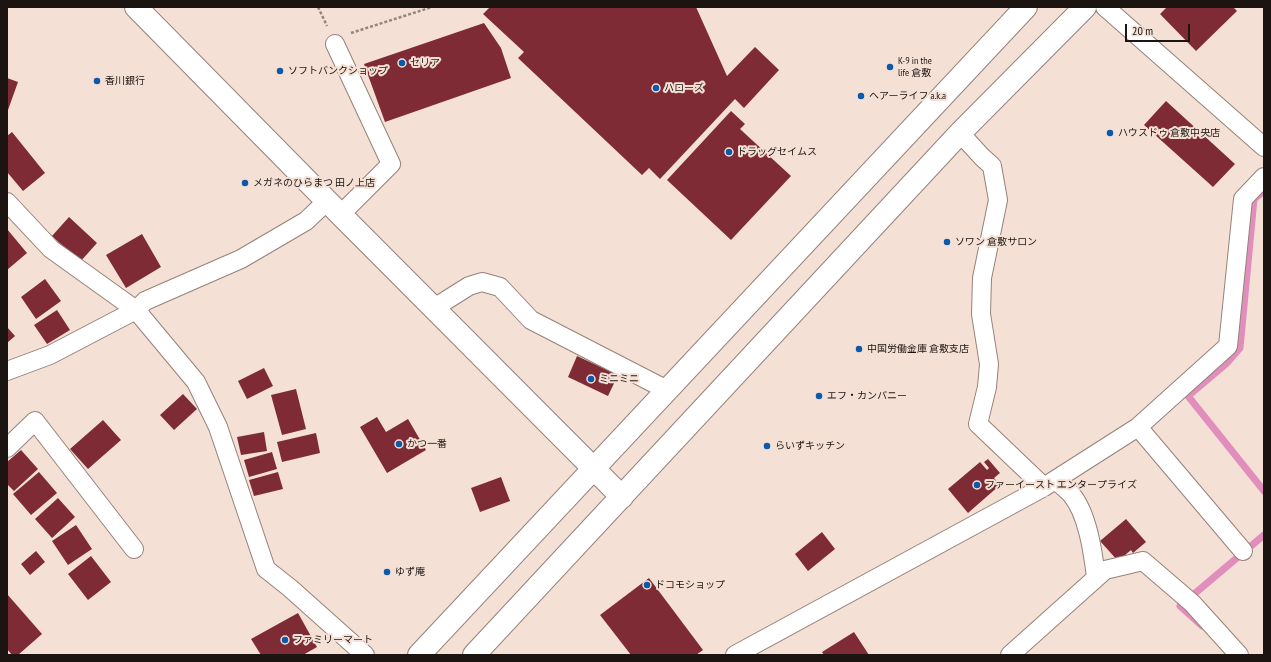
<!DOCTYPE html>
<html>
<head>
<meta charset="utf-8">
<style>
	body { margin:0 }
	#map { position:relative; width:1271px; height:662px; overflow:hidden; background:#f5e0d6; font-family:"PT Sans Narrow",sans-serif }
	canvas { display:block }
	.frame { position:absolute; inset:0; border:8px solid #1b1410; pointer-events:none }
	.scale { position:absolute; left:1125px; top:24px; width:65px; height:18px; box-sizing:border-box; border:2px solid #1b1410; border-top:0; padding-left:5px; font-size:12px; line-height:14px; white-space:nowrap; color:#1b1410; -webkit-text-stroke:3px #f5e0d6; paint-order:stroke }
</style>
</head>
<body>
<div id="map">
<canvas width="1271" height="662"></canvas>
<div class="frame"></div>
<div class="scale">20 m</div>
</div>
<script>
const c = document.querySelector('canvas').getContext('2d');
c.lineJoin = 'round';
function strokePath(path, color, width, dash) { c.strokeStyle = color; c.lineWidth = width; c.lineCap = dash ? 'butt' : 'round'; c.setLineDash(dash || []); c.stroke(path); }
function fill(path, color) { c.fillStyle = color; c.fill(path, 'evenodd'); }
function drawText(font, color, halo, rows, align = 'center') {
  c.font = font + ' "PT Sans Narrow","Noto Sans JP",sans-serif'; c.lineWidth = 4; c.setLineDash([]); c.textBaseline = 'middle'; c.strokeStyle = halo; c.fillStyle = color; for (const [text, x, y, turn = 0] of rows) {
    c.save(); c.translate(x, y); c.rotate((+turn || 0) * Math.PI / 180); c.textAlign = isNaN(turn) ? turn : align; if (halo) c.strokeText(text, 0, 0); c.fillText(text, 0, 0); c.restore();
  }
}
strokePath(new Path2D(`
	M1264,191L1254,199L1240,348L1227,363L1188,396L1264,491
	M1193,595L1264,535
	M1182,604L1180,606L1202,626`), '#e18ebc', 7);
fill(new Path2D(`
	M490,7H696L727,76L755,47L779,70L744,108L735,99L660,179L649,168L642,175L518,58L524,52L483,14Z
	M1167,7H1233L1237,11L1196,51L1160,14Z
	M484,23L501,48L511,78L385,122L364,64Z
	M7,78L18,82L8,110H7Z
	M1166,101L1235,164L1213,187L1144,125Z
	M731,111L745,124L740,129L791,176L731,240L667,180Z
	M12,132L45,173L23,191L7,172V136Z
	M69,217L97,243L80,262L52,236Z
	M7,229L27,253L7,270Z
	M142,234L161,267L126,288L106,255Z
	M45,279L61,301L36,319L21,297Z
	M57,310L70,330L47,344L34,325Z
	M7,327L15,336L7,343Z
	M577,356L618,375L608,396L568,377Z
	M264,368L273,386L247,399L238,381Z
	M296,389L306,429L282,435L271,395Z
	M183,394L197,409L174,430L160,415Z
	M377,417L386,432L408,419L426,450L387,473L360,427Z
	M103,420L121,440L88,469L70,449Z
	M264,432L267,451L241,455L237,437Z
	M316,433L320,453L282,462L277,442Z
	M21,450L38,469L14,491L7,484V462Z
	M272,452L277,469L249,477L244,460Z
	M988,459L1000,473L994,478L1000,485L968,513L948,489L980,462L987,470L989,468L984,462Z
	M39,472L57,493L31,515L13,494Z
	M278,472L283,489L254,496L249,480Z
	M501,477L510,501L480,512L471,488Z
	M58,498L75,517L52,538L35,519Z
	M1126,519L1146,542L1133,553L1131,550L1118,561L1100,541Z
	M76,525L92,549L68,565L52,541Z
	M822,532L835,549L808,571L795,554Z
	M36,551L45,562L30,575L21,564Z
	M91,556L111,582L88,600L68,574Z
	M649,578L703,650L696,655H631L600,615Z
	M7,594L42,634L18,655H12L7,649Z
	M298,613L317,647L303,655H261L251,639Z
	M854,632L869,655H824L822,652Z`), '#7e2b36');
const street = new Path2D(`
	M1105,7L1264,147
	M335,44L391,164L341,214
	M960,133L982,157L992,166L998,200L982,278L981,314L989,364L987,387L978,424L1044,487
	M7,202L51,249L136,310L196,382L218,427L266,569L290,588L365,655
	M434,308L469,286L482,282L500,287L531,320L667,390
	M7,371L50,355L136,310L145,301L241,259L306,221L327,201
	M1138,427L1243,551
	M7,448L35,421L134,549
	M1055,480C1060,484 1066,489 1071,494C1088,514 1093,553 1096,577
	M735,655L1044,487L1138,427L1228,346L1243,199L1264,177
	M1010,655L1105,570L1143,561L1192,603L1239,655`);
const secondary = new Path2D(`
	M136,7L327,201L622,497
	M419,655L1026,7
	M474,655L960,133L1085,7`);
strokePath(street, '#958279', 20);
strokePath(secondary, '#958279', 24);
strokePath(new Path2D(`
	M318,7L327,26
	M351,33L432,7`), '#94857e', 2.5, [3, 2]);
strokePath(street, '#fff', 18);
strokePath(secondary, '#fff', 22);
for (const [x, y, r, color] of [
	[402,63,4,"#0b59a8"],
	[890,67,4,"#0b59a8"],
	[280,71,4,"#0b59a8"],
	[97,81,4,"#0b59a8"],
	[656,88,4,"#0b59a8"],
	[861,96,4,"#0b59a8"],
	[1110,133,4,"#0b59a8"],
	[729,152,4,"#0b59a8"],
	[245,183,4,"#0b59a8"],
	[947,242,4,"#0b59a8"],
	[859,349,4,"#0b59a8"],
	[591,379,4,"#0b59a8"],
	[819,396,4,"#0b59a8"],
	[399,444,4,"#0b59a8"],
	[767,446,4,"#0b59a8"],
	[977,485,4,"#0b59a8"],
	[387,572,4,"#0b59a8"],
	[647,585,4,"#0b59a8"],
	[285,640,4,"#0b59a8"]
]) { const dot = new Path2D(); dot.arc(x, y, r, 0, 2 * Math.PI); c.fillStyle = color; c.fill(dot); strokePath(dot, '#f5e0d6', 1.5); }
drawText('10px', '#1b1410', '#f5e0d6', [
	["K-9 in the",898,61],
	["life 倉敷",898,73],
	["セリア",410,63],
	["ソフトバンクショップ",288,71],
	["香川銀行",105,81],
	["ハローズ",664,88],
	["ヘアーライフ a.k.a",869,96],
	["ハウスドゥ 倉敷中央店",1118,133],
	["ドラッグセイムス",737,152],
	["メガネのひらまつ 田ノ上店",253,183],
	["ソワン 倉敷サロン",955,242],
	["中国労働金庫 倉敷支店",867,349],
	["ミニミニ",599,379],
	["エフ・カンパニー",827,396],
	["かつ一番",407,444],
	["らいずキッチン",775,446],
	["ファーイースト エンタープライズ",985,485],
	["ゆず庵",395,572],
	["ドコモショップ",655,585],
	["ファミリーマート",293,640]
], 'left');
</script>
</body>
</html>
